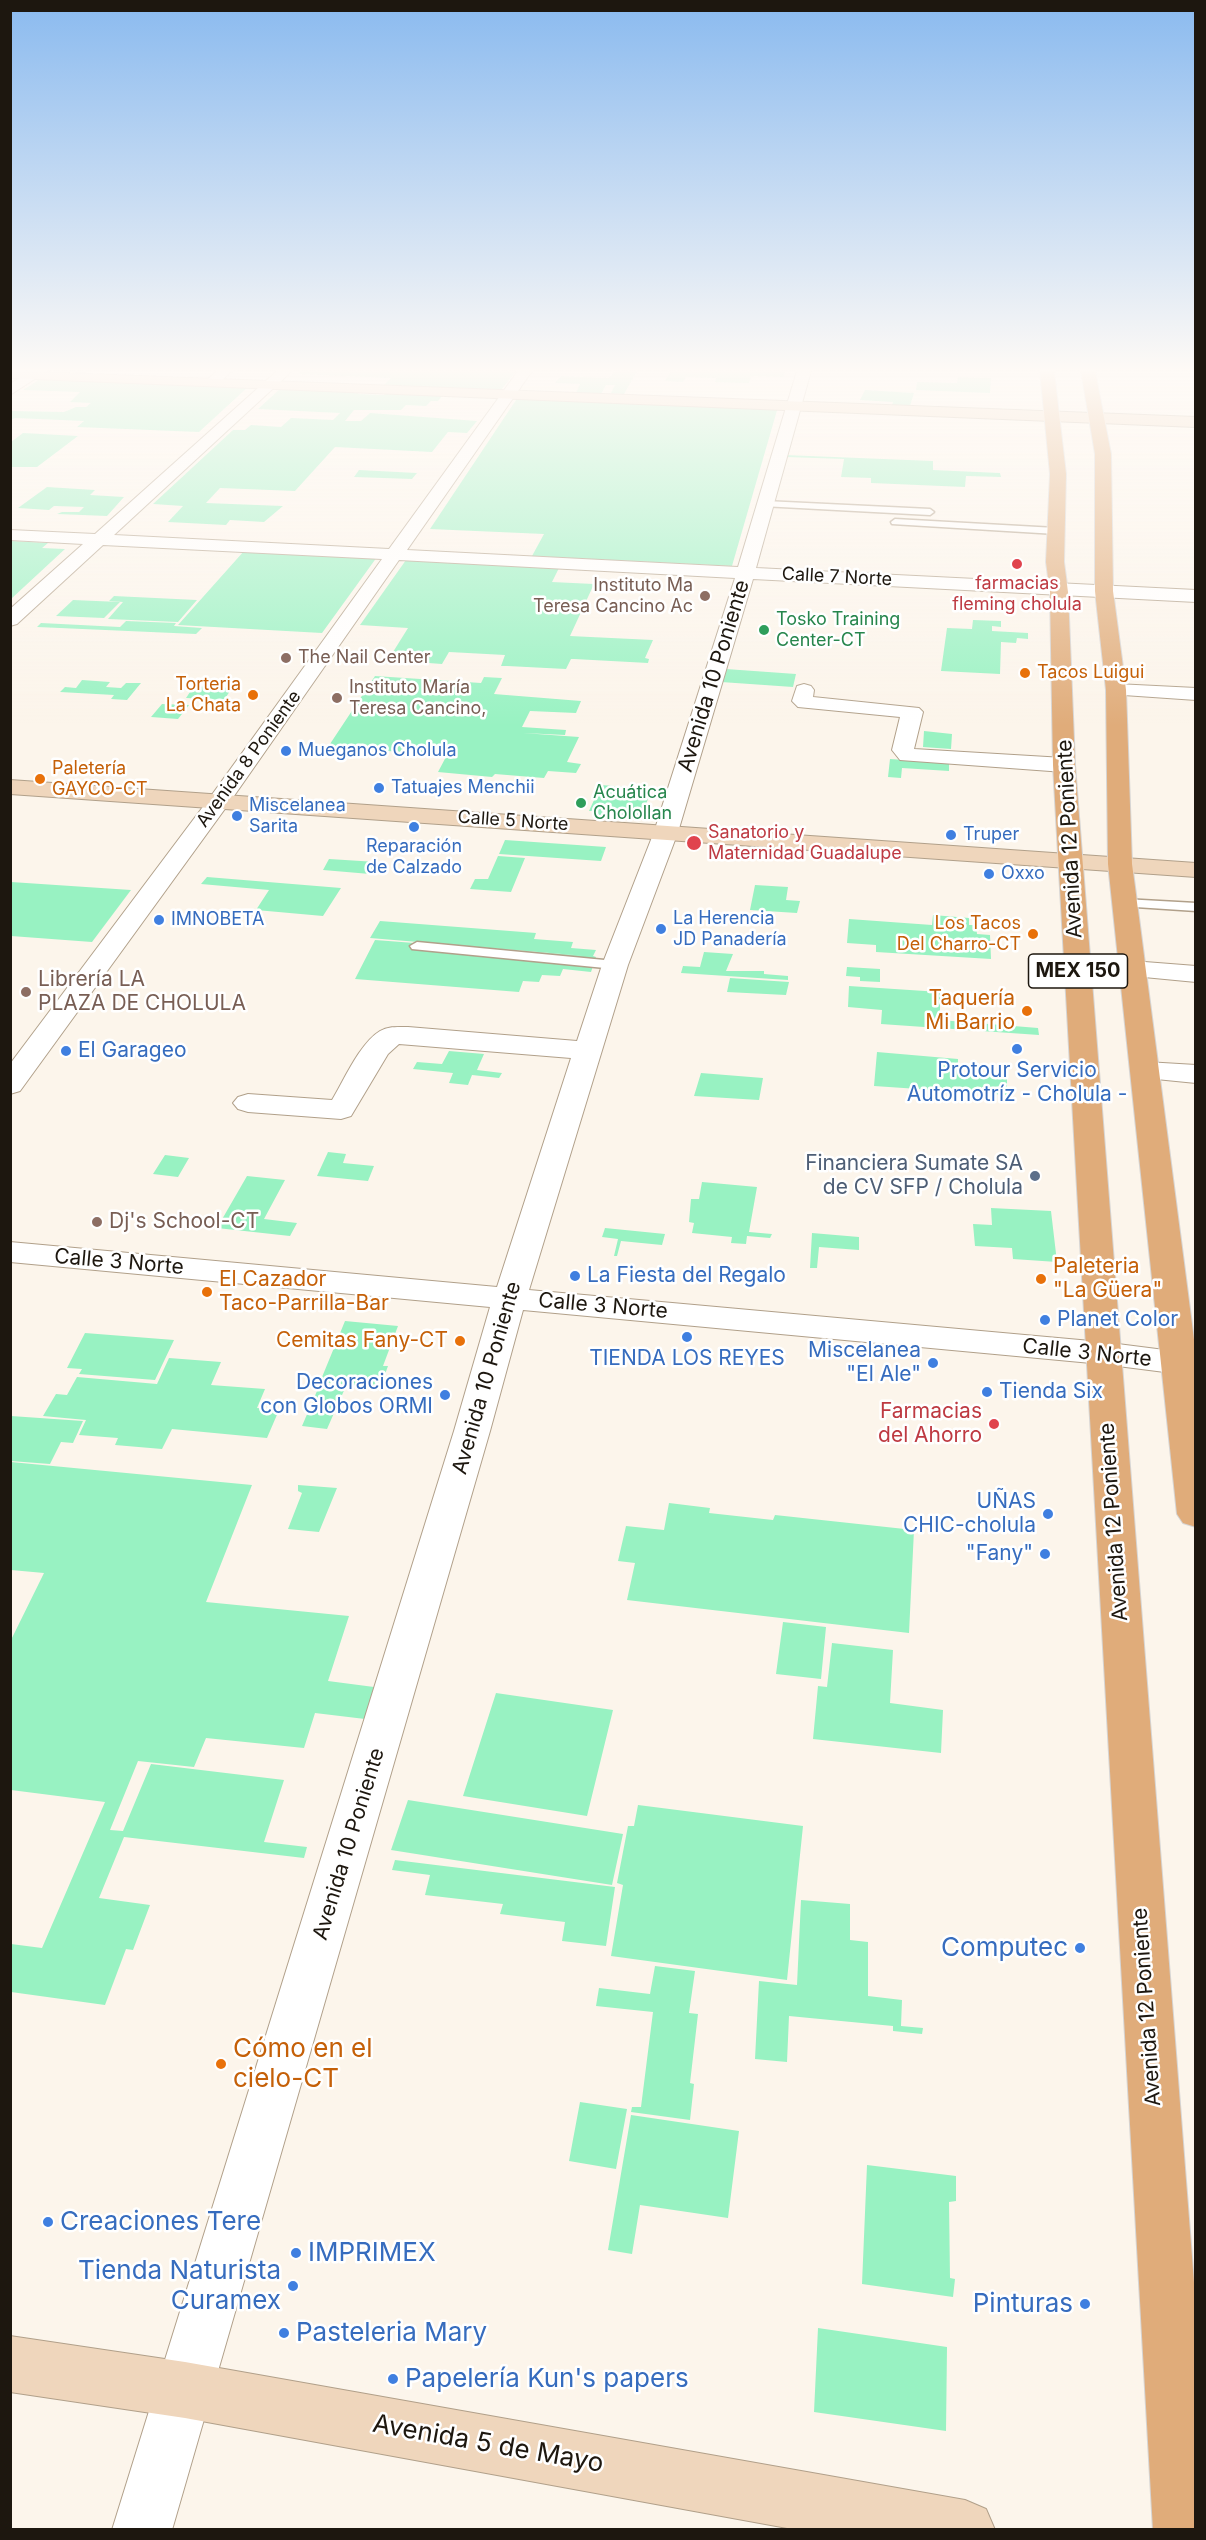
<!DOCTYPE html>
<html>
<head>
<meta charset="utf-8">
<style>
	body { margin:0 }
	#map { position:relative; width:1206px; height:2540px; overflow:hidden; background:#fcf5eb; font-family:Inter,sans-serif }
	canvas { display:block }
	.frame { position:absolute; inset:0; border:12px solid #1d170f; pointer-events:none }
</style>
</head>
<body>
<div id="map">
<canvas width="1206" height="2540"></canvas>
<div class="frame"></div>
</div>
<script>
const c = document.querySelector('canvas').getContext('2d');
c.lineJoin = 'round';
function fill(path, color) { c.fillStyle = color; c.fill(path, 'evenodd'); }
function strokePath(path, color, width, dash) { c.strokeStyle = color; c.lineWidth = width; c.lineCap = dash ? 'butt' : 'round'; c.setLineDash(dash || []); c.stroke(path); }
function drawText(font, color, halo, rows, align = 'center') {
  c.font = font + ' Inter,sans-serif'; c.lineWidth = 5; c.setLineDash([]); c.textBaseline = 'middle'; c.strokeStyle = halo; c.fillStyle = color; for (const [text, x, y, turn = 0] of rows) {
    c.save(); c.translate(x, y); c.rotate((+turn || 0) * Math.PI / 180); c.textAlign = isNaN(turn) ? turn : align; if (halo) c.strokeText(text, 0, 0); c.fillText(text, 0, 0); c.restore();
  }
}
fill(new Path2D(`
	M301,371H516L501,390L384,385L391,378L298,374Z
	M615,371H637L624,394L611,393L615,385H606L601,394L576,393L580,384L555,383L561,376L609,378Z
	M671,371H785L784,377L751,376L749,383L715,382L717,375L715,378L686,377L683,382L665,381Z
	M958,377L991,378L990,393L916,390L917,382L957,383Z
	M42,378L249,386L199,432L77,427L84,421L15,418L11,420V411L64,412L76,407H86L91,403L70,402L80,392L23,390Z
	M281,388L360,391L358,394L384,395L389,392L443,395L438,401H431L426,406L406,405L401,410H354L345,421H361L370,413L477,421L467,433L448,432L432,452L335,447L295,491L220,488L206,503L283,506L264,522L230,520L226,525L168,522L183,506L153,504L233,430H245L251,425L281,427L291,418L333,420L340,413L258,409Z
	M865,390L914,393L910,406L892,405L893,402L860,400Z
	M518,397L778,407L732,566L532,556L544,534L430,529Z
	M23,433L78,436L37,467H11V442Z
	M785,455L933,461V470L1000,473L1001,477L966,476L965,487L871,483V478L841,477L844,459L785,457Z
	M359,470L417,473L412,479L354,477Z
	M47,487L95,490L90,495L124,497L107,516L57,514L62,512H79L84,507L54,506L49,510L18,508Z
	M11,541L48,543L42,548L65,549L11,599Z
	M244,551L377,557L322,633L178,625Z
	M406,560L559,568L552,582L594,584L570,636L653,640L645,658L649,659L648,663L574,659H571L566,669L507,666H501L505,655L449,652L442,664L388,660L408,628L360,625Z
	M114,596L197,600L178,622L108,619L123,602L109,601Z
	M73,600L120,602L104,618L56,616Z
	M973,620L1001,621V627L992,626V631L1028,633V639L1017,638L1016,643L1001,642L1000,674L941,671L947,628L972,629Z
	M126,621L176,623L174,626L202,628L196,634L37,627L41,623L120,627Z
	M726,669L796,674L793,687L721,682Z
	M375,676L481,683L484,677L502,678L494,694L581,701L576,713L530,711L522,727L566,730L565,735L523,733L579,737L567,762L581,764L576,773L548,771L544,778L495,774L492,777L438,772L447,755L328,747Z
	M82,680L110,682L106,687L121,688L126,683H141L127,700L111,699L114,695L60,692L65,687L76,688Z
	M194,686L232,688L224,700L186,698Z
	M162,704L189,705L178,719L151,717Z
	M924,731L952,734L951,749L923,747Z
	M890,759L949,763V771L902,768L901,778L888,777Z
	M601,785L652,789L640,819L593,815L595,811H589Z
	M505,840L606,847L601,861L499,854Z
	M498,856L525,858L511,892L470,889L475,879H488Z
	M329,859L377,862L370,874L323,870Z
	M207,877L341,888L323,916L256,910L269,890L201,884Z
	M10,882H11L131,890L92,942L11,936Z
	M755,885L788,887L786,900L800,901L797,913L750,910Z
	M933,915L969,918V925H976L977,934L990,935L991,959L876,952V945L847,943L849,919L932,925Z
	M380,921L536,933L534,939L573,942L571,948L596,950L593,956L596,957L591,972L563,969L560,976L542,975L539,982L523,981L519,992L355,979L375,940L586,956L370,938Z
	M704,952L733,954L726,971H764V974L788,976V980L681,973L683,966L700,967Z
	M847,967L880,969V982L860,981V977L846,976Z
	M730,978L789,982L786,995L727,992Z
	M849,986L940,992V1020L1038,1028L1039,1035L881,1024L882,1010L848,1007Z
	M449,1051L484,1054L477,1070L502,1073L499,1078L472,1075L468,1085L449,1083L453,1073L413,1069L417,1062L442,1064Z
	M877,1052L958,1059V1073L1007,1077V1095L874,1086Z
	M701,1073L763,1078L759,1100L694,1096Z
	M328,1152L346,1154L343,1163L374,1166L368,1181L317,1176Z
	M165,1155L189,1158L178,1177L153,1174Z
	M247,1176L285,1180L264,1219L297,1223L290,1236L217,1228Z
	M702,1182L757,1187L749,1232L772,1234L770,1238L747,1236L746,1244L731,1243L732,1237L692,1233L694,1223L689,1222L691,1199H699Z
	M991,1208L1051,1211L1057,1262L1013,1259L1012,1248L975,1246L973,1224L992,1225Z
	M605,1228L665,1234L662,1245L621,1241L617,1256H614L618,1239L602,1237Z
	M812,1233L859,1237V1250L819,1247L817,1268H810Z
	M345,1321L398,1326L383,1366H388L380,1388L320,1382Z
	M85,1333L174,1340L155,1380L79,1374L82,1369L67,1368Z
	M169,1358L221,1362L211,1385L265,1389L257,1408L279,1410L267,1438L172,1429L162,1449L115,1445L118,1438L79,1435L86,1420L43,1416L56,1394L67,1395L77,1377L157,1384Z
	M320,1384L346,1386L327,1429L302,1426Z
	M10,1416H11L83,1421L73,1443L61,1442L50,1464L11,1461Z
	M11,1462L252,1485L206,1602L349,1616L328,1681L374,1687L365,1719L315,1713L304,1748L206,1738L194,1767L138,1761L110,1830L123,1831L151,1764L284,1780L264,1842L307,1847L304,1858L124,1837L99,1898L150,1905L133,1950L126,1949L105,2005L11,1992V1944L42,1948L105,1802L11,1790L10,1642L44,1573L11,1570Z
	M298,1485L337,1488L319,1532L288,1529L302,1493L298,1491Z
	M669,1503L710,1508L709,1513L773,1520L775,1515L914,1530L909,1633L627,1600L635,1563L618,1561L626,1526L664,1530Z
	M783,1622L826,1627L821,1679L776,1674Z
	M832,1643L893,1650L890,1703L943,1710L941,1753L813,1739L818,1686L827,1687Z
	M496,1693L613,1710L587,1816L463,1796Z
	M408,1800L623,1834L612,1885L391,1850Z
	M638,1805L803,1826L787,1980L611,1956L623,1885L617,1883L628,1826H634Z
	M395,1860L615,1887L606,1946L562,1941L565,1922L500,1914L503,1904L425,1895L430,1875L392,1870Z
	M801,1900L850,1904V1940L868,1942V1996L902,2000L901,2026L923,2028L922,2034L893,2031V2026L789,2016L787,2062L755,2059L759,1981L797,1985Z
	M655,1966L695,1971L689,2013L698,2014L690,2083L694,2084L690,2120L631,2112L632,2107H641L653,2012L596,2006L599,1988L650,1994Z
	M580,2102L627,2109L616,2169L569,2161Z
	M631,2115L739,2131L728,2218L640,2205L632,2254L608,2250Z
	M867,2165L956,2176V2201L949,2202L950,2278L955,2279L953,2297L862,2284Z
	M818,2328L947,2347L946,2431L814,2412Z`), '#98f2c2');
const lane = new Path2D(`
	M765,501L930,509L934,512L930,515L762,506L761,504Z
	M895,519L1056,528L1060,531L1056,534L892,524L891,522Z
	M1124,899L1196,903V911L1120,906L1118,903L1120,900Z
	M417,942L615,961L622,965L615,969L412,949L410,946Z`);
const street = new Path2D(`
	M31,371H47L10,395V384Z
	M217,371H232L217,385H207L205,382Z
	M277,371H292L114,535L389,549L518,371H532L407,550L738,567L797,371H811L756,568L1196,590V602L753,579L678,832L628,965L529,1290L1102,1342L1196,1354V1376L1102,1364L523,1310L490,1431L172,2530H112L454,1431L490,1307L10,1262V1242L497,1287L571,1058L399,1044L388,1054L351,1116L341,1119L248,1112L238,1109L233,1103L238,1097L248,1094L332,1100C344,1080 360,1043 380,1031C388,1026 399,1027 408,1027L577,1041L602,965L654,832L735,578L399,560L227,806L20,1091L10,1094V1064L211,796L382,559L103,545L17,624L10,626V609L83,544L10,540V530L95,534Z
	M804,684L811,686L814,690L813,697L919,708L923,712L914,749L1064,758L1072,760L1075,765L1072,770L1064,772L900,760L892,750L900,717L798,707L792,701L797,686Z
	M1116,684L1196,688V700L1109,694L1106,690L1109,686Z
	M1132,961L1196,966V982L1123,975L1119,969L1123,963Z
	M1146,1062L1196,1065V1083L1136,1077L1132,1071L1136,1065Z`);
const secondary = new Path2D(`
	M10,371L1196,417V427L10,378Z
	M10,780L1196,863V877L10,794Z
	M10,2336L185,2362L965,2500L986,2509L995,2530H798L185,2418L10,2392Z`);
const primary = new Path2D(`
	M1040,371H1054L1066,474L1064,562L1068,592L1075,765L1196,2308V2530H1153L1053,765L1050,592L1046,562L1050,474Z
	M1081,371H1095L1111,454L1113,591L1126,690L1132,864L1196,1355V1527L1183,1523L1177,1514L1108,864L1106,690L1095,591V454Z`);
strokePath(lane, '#b1a08a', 3);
strokePath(street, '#b1a08a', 2);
strokePath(secondary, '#b1a08a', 2);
strokePath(primary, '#d6d5d4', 2);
fill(lane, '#fff');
fill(street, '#fff');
fill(secondary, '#efd6bc');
fill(primary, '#e0ac7a');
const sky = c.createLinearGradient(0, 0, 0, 726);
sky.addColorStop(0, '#8abaef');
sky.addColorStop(0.51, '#fefaf6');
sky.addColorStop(1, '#fefaf600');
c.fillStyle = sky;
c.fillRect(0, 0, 1206, 726);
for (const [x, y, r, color] of [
	[1017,564,6,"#e0444e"],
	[705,596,6,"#8d6e63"],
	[764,630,6,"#2e9e5b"],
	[286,658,6,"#8d6e63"],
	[1025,673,6,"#e8710a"],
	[253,695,6,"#e8710a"],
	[337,698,6,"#8d6e63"],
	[286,751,6,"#3f7fe0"],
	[40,779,6,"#e8710a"],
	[379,788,6,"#3f7fe0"],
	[581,803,6,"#2e9e5b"],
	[237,816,6,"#3f7fe0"],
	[414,827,6,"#3f7fe0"],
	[951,835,6,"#3f7fe0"],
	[694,843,8,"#e0444e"],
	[989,874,6,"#3f7fe0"],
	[159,920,6,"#3f7fe0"],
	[661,929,6,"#3f7fe0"],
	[1033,934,6,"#e8710a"],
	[26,992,6,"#8d6e63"],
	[1027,1011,6,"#e8710a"],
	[1017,1049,6,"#3f7fe0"],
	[66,1051,6,"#3f7fe0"],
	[1035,1176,6,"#5c6f8a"],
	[97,1222,6,"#8d6e63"],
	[575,1276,6,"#3f7fe0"],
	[1041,1279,6,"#e8710a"],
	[207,1292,6,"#e8710a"],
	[1045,1320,6,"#3f7fe0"],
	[687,1337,6,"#3f7fe0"],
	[460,1341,6,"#e8710a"],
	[933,1363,6,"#3f7fe0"],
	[987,1392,6,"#3f7fe0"],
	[445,1395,6,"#3f7fe0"],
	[994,1424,6,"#e0444e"],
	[1048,1514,6,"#3f7fe0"],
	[1045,1554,6,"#3f7fe0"],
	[1080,1948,6,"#3f7fe0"],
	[221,2064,6,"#e8710a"],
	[48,2222,6,"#3f7fe0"],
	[296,2253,6,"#3f7fe0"],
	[293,2286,6,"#3f7fe0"],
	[1085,2304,6,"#3f7fe0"],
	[284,2333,6,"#3f7fe0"],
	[393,2379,6,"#3f7fe0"]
]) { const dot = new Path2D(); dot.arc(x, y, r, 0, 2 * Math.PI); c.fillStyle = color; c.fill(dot); strokePath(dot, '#fff', 2); }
drawText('18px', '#1d170f', '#fff', [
	["Calle 7 Norte",837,577,3],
	["Avenida 8 Poniente",249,759,-54],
	["Calle 5 Norte",513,821,4]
]);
drawText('18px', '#be3a42', '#fff', [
	["farmacias",1017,584],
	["fleming cholula",1017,605],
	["Sanatorio y",708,833,"left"],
	["Maternidad Guadalupe",708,854,"left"]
]);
drawText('18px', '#785e54', '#fff', [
	["Instituto Ma",693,586,"right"],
	["Teresa Cancino Ac",693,607,"right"],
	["The Nail Center",298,658],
	["Instituto María",349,688],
	["Teresa Cancino,",349,709]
], 'left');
drawText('18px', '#27864d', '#fff', [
	["Tosko Training",776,620],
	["Center-CT",776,641],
	["Acuática",593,793],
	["Cholollan",593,814]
], 'left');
drawText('18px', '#c56008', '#fff', [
	["Tacos Luigui",1037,673],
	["Torteria",241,685,"right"],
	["La Chata",241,706,"right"],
	["Paletería",52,769],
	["GAYCO-CT",52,790],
	["Los Tacos",1021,924,"right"],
	["Del Charro-CT",1021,945,"right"]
], 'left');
drawText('18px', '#366cbe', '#fff', [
	["Mueganos Cholula",298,751],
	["Tatuajes Menchii",391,788],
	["Miscelanea",249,806],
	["Sarita",249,827],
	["Truper",963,835],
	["Reparación",414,847,"center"],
	["de Calzado",414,868,"center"],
	["Oxxo",1001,874],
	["La Herencia",673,919],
	["JD Panadería",673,940],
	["IMNOBETA",171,920]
], 'left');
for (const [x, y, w] of [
	[1078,971,99]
]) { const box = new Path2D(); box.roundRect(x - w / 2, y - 17, w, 34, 4.5); c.fillStyle = '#fff'; c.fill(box); strokePath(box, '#1d170f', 1.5); }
drawText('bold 20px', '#1d170f', null, [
	["MEX 150",1078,971]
]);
drawText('21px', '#1d170f', '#fff', [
	["Avenida 10 Poniente",714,676,-73],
	["Avenida 12 Poniente",1070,839,-93],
	["Calle 3 Norte",119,1262,5],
	["Calle 3 Norte",603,1306,5],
	["Calle 3 Norte",1087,1353,6],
	["Avenida 10 Poniente",487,1378,-74],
	["Avenida 12 Poniente",1114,1522,-94],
	["Avenida 10 Poniente",349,1844,-73],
	["Avenida 12 Poniente",1147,2007,-94]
]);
drawText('21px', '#785e54', '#fff', [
	["Librería LA",38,980],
	["PLAZA DE CHOLULA",38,1004],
	["Dj's School-CT",109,1222]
], 'left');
drawText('21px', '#c56008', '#fff', [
	["Taquería",1015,999],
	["Mi Barrio",1015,1023],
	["Paleteria",1053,1267,"left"],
	["\"La Güera\"",1053,1291,"left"],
	["El Cazador",219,1280,"left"],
	["Taco-Parrilla-Bar",219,1304,"left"],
	["Cemitas Fany-CT",448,1341]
], 'right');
drawText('21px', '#366cbe', '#fff', [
	["El Garageo",78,1051],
	["Protour Servicio",1017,1071,"center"],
	["Automotríz - Cholula -",1017,1095,"center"],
	["La Fiesta del Regalo",587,1276],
	["Planet Color",1057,1320],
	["Miscelanea",921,1351,"right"],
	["\"El Ale\"",921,1375,"right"],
	["TIENDA LOS REYES",687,1359,"center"],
	["Decoraciones",433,1383,"right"],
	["con Globos ORMI",433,1407,"right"],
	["Tienda Six",999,1392],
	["UÑAS",1036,1502,"right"],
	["CHIC-cholula",1036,1526,"right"],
	["\"Fany\"",1033,1554,"right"]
], 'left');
drawText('21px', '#4e5e75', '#fff', [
	["Financiera Sumate SA",1023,1164],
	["de CV SFP / Cholula",1023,1188]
], 'right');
drawText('21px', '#be3a42', '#fff', [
	["Farmacias",982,1412],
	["del Ahorro",982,1436]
], 'right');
drawText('26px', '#366cbe', '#fff', [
	["Computec",1068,1948,"right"],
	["Creaciones Tere",60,2222],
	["IMPRIMEX",308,2253],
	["Tienda Naturista",281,2271,"right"],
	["Curamex",281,2301,"right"],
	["Pinturas",1073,2304,"right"],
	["Pasteleria Mary",296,2333],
	["Papelería Kun's papers",405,2379]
], 'left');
drawText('26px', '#c56008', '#fff', [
	["Cómo en el",233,2049],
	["cielo-CT",233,2079]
], 'left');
drawText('26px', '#1d170f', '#fff', [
	["Avenida 5 de Mayo",488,2444,10]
]);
</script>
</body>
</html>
